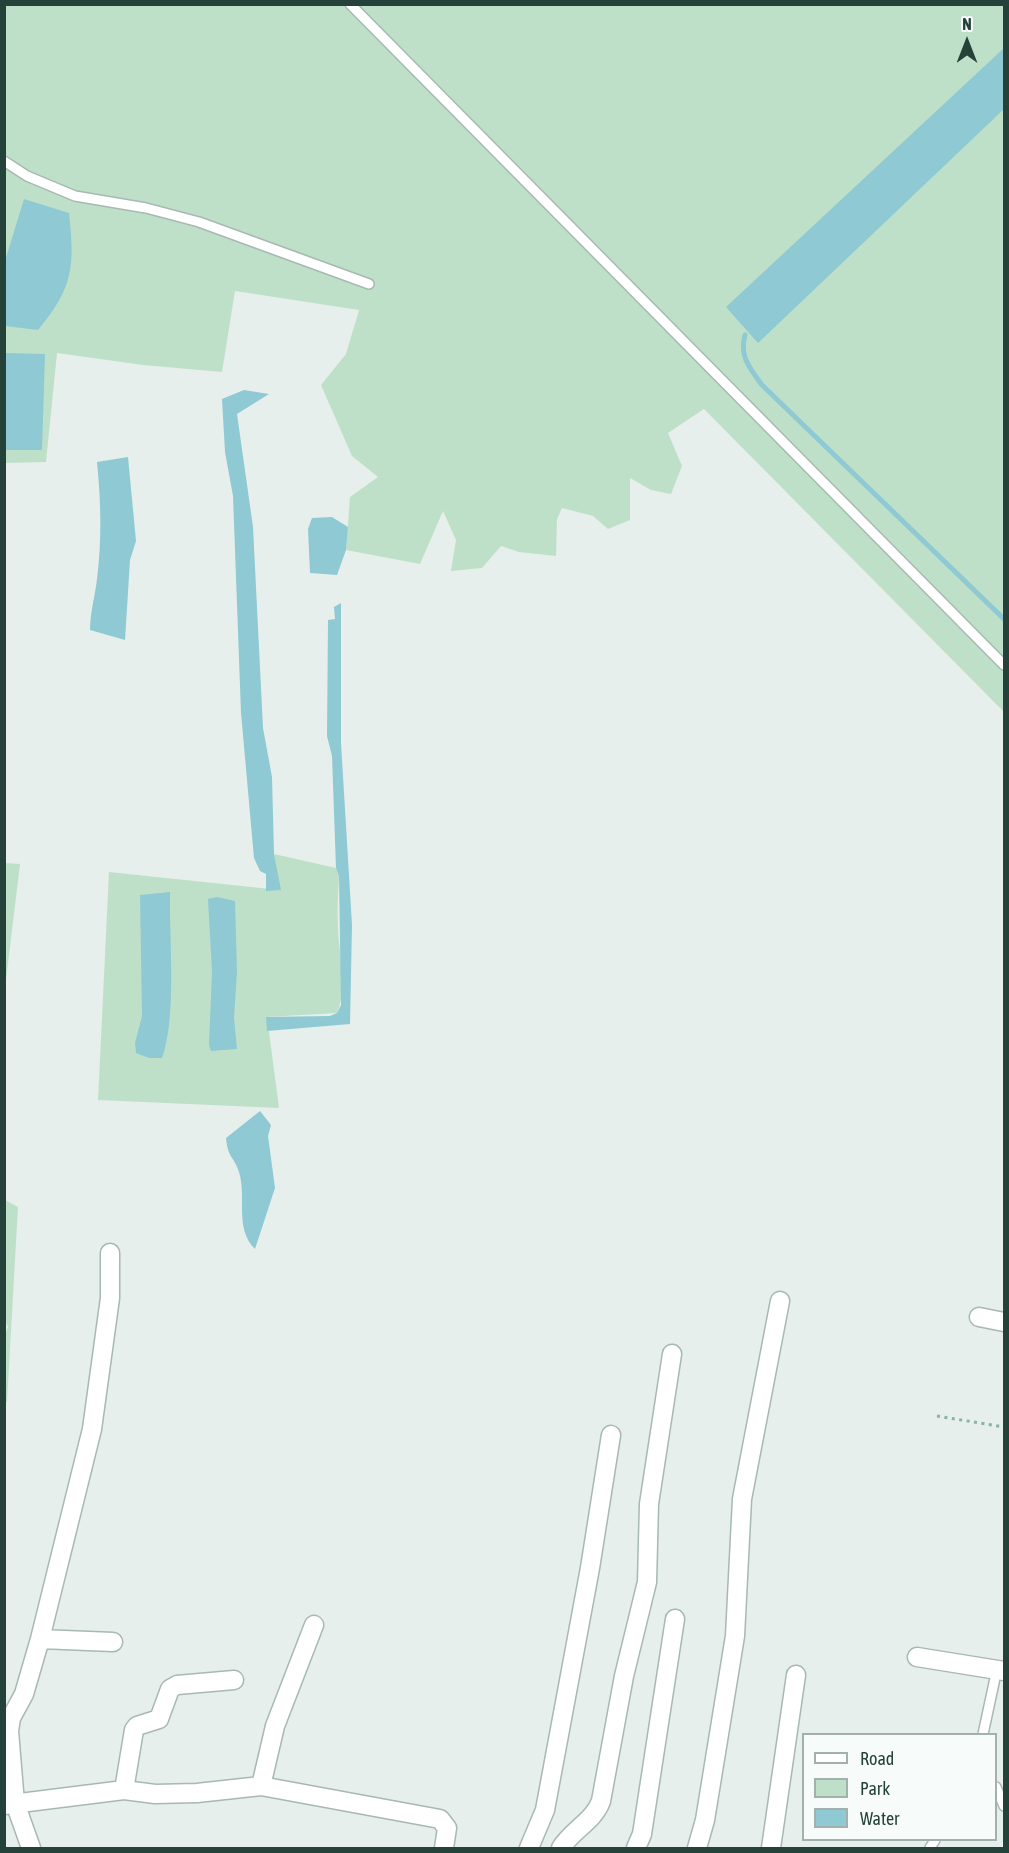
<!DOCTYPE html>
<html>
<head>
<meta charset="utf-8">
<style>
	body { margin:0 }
	#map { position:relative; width:1009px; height:1853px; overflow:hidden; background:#e6efeb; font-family:"Asap Condensed",sans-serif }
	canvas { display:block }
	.frame { position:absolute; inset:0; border:6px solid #24423a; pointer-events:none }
	.legend { position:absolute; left:802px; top:1733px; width:195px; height:108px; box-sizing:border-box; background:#f7fbf9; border:2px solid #a3b1ad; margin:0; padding:8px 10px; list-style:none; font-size:18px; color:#24423a }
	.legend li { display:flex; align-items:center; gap:12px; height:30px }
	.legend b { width:30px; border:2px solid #a3b1ad }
	.north { position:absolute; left:937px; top:12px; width:60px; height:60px; -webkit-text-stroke:4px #f7fbf9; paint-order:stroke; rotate:0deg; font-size:16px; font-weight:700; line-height:24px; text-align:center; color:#24423a }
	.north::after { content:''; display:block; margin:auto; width:21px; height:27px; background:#24423a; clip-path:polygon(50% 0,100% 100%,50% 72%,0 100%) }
</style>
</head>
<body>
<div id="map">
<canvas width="1009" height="1853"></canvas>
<div class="frame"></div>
<ul class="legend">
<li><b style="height:8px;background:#fff"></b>Road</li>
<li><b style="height:16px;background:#bfe0c8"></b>Park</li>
<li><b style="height:16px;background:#8ec9d4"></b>Water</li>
</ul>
<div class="north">N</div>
</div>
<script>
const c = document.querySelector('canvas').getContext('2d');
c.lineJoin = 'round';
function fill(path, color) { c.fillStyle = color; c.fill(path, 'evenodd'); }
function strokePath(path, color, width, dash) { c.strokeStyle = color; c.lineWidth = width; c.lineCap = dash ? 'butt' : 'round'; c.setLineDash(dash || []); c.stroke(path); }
fill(new Path2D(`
	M4,5H1004V712L704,409L668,433L682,466L671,494L651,490L630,478V520L608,529L593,516L562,508L557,519L556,556L519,552L501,546L482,568L451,571L456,540L443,511L420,564L346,550L350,497L378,477L352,456L321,385L346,354L359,310L235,291L222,372L143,365L57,353L46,462L5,463Z
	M274,854L336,868L339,876C338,893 337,911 338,928C339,956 348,987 337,1013L267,1017L279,1108L98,1100L109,872L280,890Z
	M5,863L20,864L5,988L4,863Z
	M5,1200L18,1207L7,1402H4V1336L8,1327L4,1319Z`), '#bfe0c8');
fill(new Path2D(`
	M1004,48V109L758,343L726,307Z
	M24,199L69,213C75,267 73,288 38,330L5,326V261Z
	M5,353L45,354L42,450H5Z
	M244,390L269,394L237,414L253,527L263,728L272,777L274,854L281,890L266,891V874L260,871L254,858L241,713L233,496L225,452L222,399Z
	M128,457L136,541L130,560L125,640L90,630C90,612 95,597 97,579C102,540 101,502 97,462Z
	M332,517L348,527L346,550L337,575L310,573L308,529L312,518Z
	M341,603V743L352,925L350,1024L267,1031L266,1017L330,1016L337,1013L341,1005L339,876L336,868L332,756L327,736L328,620L335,619L334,607Z
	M170,892C169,939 177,1017 162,1058H149L136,1053L135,1043L142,1016L140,895Z
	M217,897L235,901L237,972L234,1018L237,1049L211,1051L209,1045L212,972L208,899Z
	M260,1111L271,1125L268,1136L275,1188L255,1249C234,1228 247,1198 239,1172C234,1156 228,1159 226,1138Z`), '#8ec9d4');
strokePath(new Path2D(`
	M745,335C739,357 750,368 762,385L1004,619`), '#8ec9d4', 5);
const service = new Path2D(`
	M350,4L1004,665
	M4,161L27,176L75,196L146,208L199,222L369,284
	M983,1734L997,1669
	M996,1787L1004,1806
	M930,1848L935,1840`);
const minor = new Path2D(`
	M979,1317L1004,1322
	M40,1639L113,1642
	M917,1657L1004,1671
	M261,1786L275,1726L314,1625
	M124,1790L134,1730L137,1726L159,1719L170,1689L177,1685L234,1680
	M4,1805L124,1790L155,1794L197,1793L261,1786L440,1819L447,1828L444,1848
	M31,1848L15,1803L9,1731L11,1718L24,1694L40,1639L92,1429L110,1298V1253
	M529,1848L545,1810L590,1568L611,1435
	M561,1848C572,1830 594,1821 601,1801L624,1676L647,1582L649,1504L672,1354
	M636,1848L642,1834L675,1619
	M697,1848L705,1820L735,1636L742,1499L780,1301
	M771,1848L796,1675`);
strokePath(service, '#a8b8b2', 12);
strokePath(minor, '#a8b8b2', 21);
strokePath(new Path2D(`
	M937,1416L1004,1427`), '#86b3a5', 3, [3, 4.5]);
strokePath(service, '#fff', 9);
strokePath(minor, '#fff', 18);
</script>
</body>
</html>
